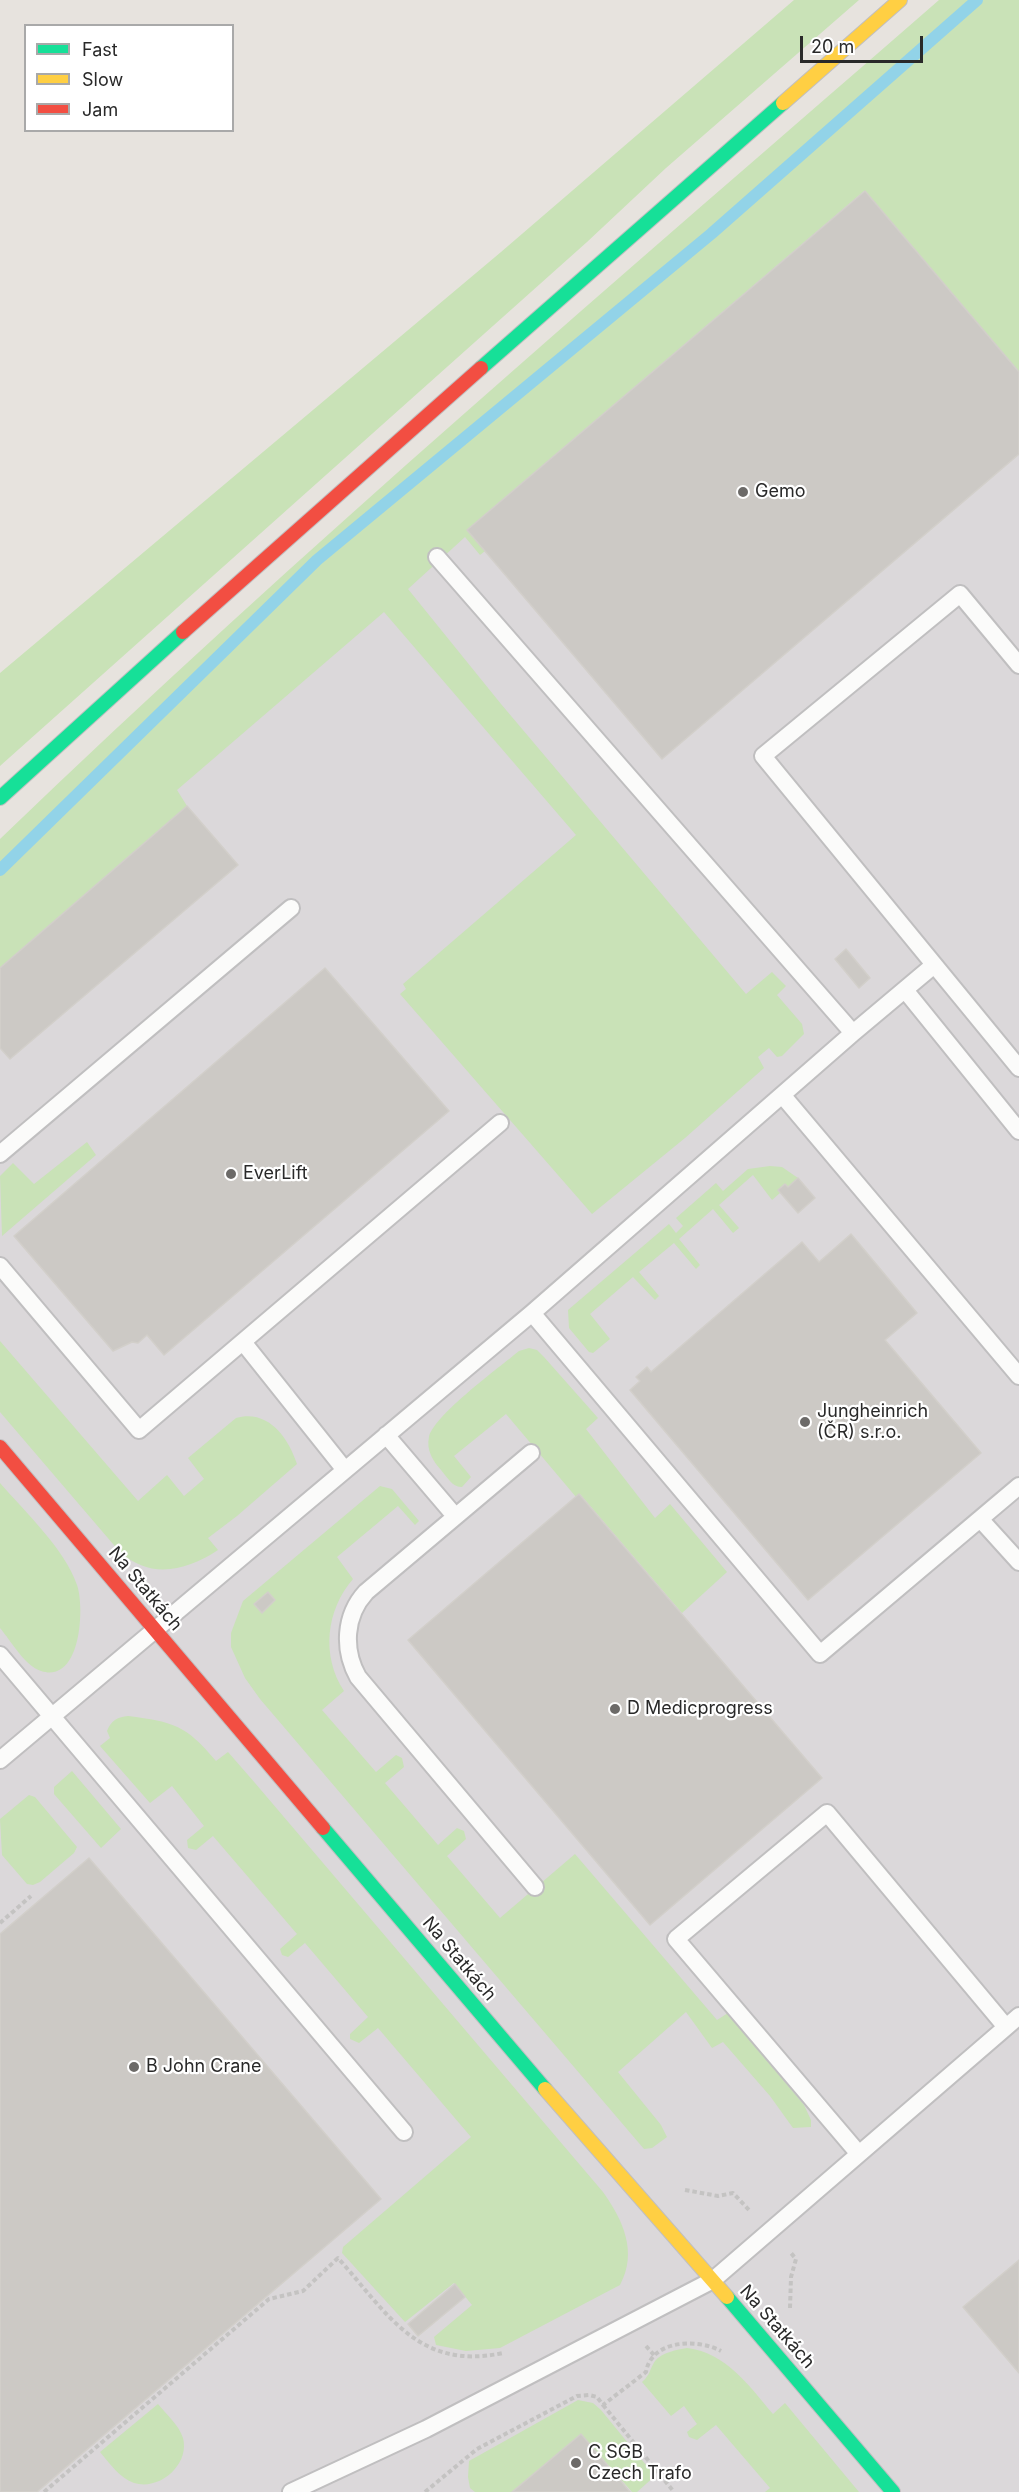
<!DOCTYPE html>
<html>
<head>
<meta charset="utf-8">
<style>
	body { margin:0 }
	#map { position:relative; width:1019px; height:2492px; overflow:hidden; background:#e7e3de; font-family:Inter,sans-serif }
	canvas { display:block }
	.legend { position:absolute; left:24px; top:24px; width:210px; height:108px; box-sizing:border-box; background:#fff; border:2px solid #a9a9a9; margin:0; padding:8px 10px; list-style:none; font-size:18px; color:#292929 }
	.legend li { display:flex; align-items:center; gap:12px; height:30px }
	.legend b { width:30px; border:2px solid #a9a9a9 }
	.scale { position:absolute; left:800px; top:36px; width:123px; height:27px; box-sizing:border-box; border:3px solid #292929; border-top:0; padding-left:8px; font-size:18px; line-height:21px; white-space:nowrap; color:#292929; -webkit-text-stroke:4px #fff; paint-order:stroke }
</style>
</head>
<body>
<div id="map">
<canvas width="1019" height="2492"></canvas>
<ul class="legend">
<li><b style="height:8px;background:#16e098"></b>Fast</li>
<li><b style="height:8px;background:#ffcf43"></b>Slow</li>
<li><b style="height:8px;background:#f24e42"></b>Jam</li>
</ul>
<div class="scale">20 m</div>
</div>
<script>
const c = document.querySelector('canvas').getContext('2d');
c.lineJoin = 'round';
function fill(path, color) { c.fillStyle = color; c.fill(path, 'evenodd'); }
function strokePath(path, color, width, dash) { c.strokeStyle = color; c.lineWidth = width; c.lineCap = dash ? 'butt' : 'round'; c.setLineDash(dash || []); c.stroke(path); }
function drawText(font, color, halo, rows, align = 'center') {
  c.font = font + ' Inter,sans-serif'; c.lineWidth = 4.5; c.setLineDash([]); c.textBaseline = 'middle'; c.strokeStyle = halo; c.fillStyle = color; for (const [text, x, y, turn = 0] of rows) {
    c.save(); c.translate(x, y); c.rotate((+turn || 0) * Math.PI / 180); c.textAlign = isNaN(turn) ? turn : align; if (halo) c.strokeText(text, 0, 0); c.fillText(text, 0, 0); c.restore();
  }
}
fill(new Path2D(`
	M1019,0V2492H0V923Z`), '#dbd8da');
fill(new Path2D(`
	M794,0H859L666,168L587,242L0,766V673L501,252Z
	M939,0H1019V372L864,191L467,530L485,551L480,555L465,537L408,589L501,704L746,994L772,972L786,986L777,995L802,1024L804,1034L782,1056L777,1057L769,1048L758,1057L764,1068L685,1138L592,1214L400,994L406,989L403,984L576,835L384,612L177,790L187,806L0,968V839C302,548 622,276 939,0Z
	M87,1142L96,1155L2,1236L0,1176L13,1163L34,1184Z
	M770,1166L782,1167L798,1178L788,1187L784,1184L778,1190L780,1193L772,1200L753,1175L719,1205L739,1228L733,1233L713,1209L679,1239L700,1265L696,1269L674,1243L639,1272L659,1296L655,1300L633,1277L590,1314L610,1339L593,1353L589,1352L569,1328L568,1310L575,1304L669,1224L676,1233L683,1226L676,1218L716,1183L723,1191L748,1169Z
	M0,1341L138,1501L167,1475L184,1496L204,1479L188,1458L236,1418C268,1409 288,1437 297,1464L237,1516L208,1538L218,1550C186,1571 150,1580 119,1551L0,1412Z
	M529,1348L537,1350L544,1357L598,1418L586,1429L655,1518L670,1504L727,1572L682,1613L580,1494L576,1497L506,1414L454,1456L471,1477L462,1487C453,1488 447,1477 441,1470C433,1461 426,1450 429,1437C434,1415 500,1367 519,1351Z
	M0,1483C25,1512 65,1549 77,1585C85,1608 81,1684 41,1671C25,1666 11,1641 0,1628Z
	M380,1486L392,1489L419,1521L415,1525L398,1506L337,1557L353,1579C326,1610 321,1656 344,1691L322,1710L376,1772L396,1755L402,1758L404,1767L385,1783L438,1845L457,1828L464,1831L466,1839L447,1856L500,1918L575,1854L717,2020L728,2013L804,2105L811,2120V2127L793,2128L770,2096L723,2042L712,2048L686,2012L618,2072L661,2125L667,2137L652,2148L644,2149L260,1699L245,1678L231,1647V1633L243,1601Z
	M128,1716C174,1722 186,1725 216,1761L228,1752L255,1783L603,2192C623,2220 638,2252 620,2285L500,2348L466,2351L436,2345L434,2337L472,2305L454,2283L405,2322L342,2253L343,2247L471,2137L378,2028L359,2043L350,2039V2034L368,2017L305,1943L288,1957L282,1955L280,1949L297,1934L213,1836L196,1850L188,1848L187,1840L204,1826L172,1786L150,1803L100,1746L110,1738L107,1731C111,1720 118,1717 128,1716Z
	M72,1771L121,1829L101,1848L54,1794V1787Z
	M29,1795L35,1797L77,1847L74,1853L40,1882L33,1885L27,1884L2,1855L0,1819Z
	M687,2348C727,2353 749,2386 773,2414L785,2403L859,2492H765L770,2488L716,2425L697,2440L689,2437L687,2432L697,2424L684,2406L671,2416L642,2382C651,2374 649,2370 655,2361C662,2352 677,2350 687,2348Z
	M578,2400L593,2403L601,2410L655,2476L637,2492H632L581,2434L512,2492H475L470,2488L468,2477L469,2461Z
	M158,2404C166,2414 179,2425 183,2438C190,2464 160,2491 134,2483C120,2478 110,2464 100,2452Z`), '#c9e2b7');
strokePath(new Path2D(`
	M0,870L317,560L711,234L977,0`), '#92d3e8', 12);
const building = new Path2D(`
	M865,191L1019,372V454L662,759L467,530Z
	M187,806L238,865L10,1059L0,1048V968Z
	M846,949L870,978L859,988L835,959Z
	M325,968L449,1111L164,1355L147,1335L138,1343L132,1342L113,1351L14,1236Z
	M798,1178L815,1198L798,1213L778,1190L785,1184L788,1187Z
	M851,1234L917,1313L885,1340L981,1453L808,1600L630,1390L640,1381L636,1377L647,1367L651,1372L802,1242L819,1262Z
	M579,1494L822,1778L650,1925L408,1640Z
	M268,1592L275,1600L262,1613L254,1604Z
	M89,1858L381,2199L37,2492H0V1934Z
	M1019,2260V2373L963,2307Z
	M455,2284L465,2297L418,2336L408,2324Z
	M581,2434L630,2492H512Z`);
fill(building, '#ccc9c5');
strokePath(building, '#d2cfca', 1.5);
const lane = new Path2D(`
	M437,557L853,1033
	M1019,665L960,594L763,756L1019,1068
	M905,990L1019,1131
	M783,1096L1019,1376
	M0,1154L291,908
	M0,1266L139,1430L500,1123
	M532,1313L820,1654L1019,1486
	M243,1342L345,1470
	M386,1435L455,1516
	M531,1453L366,1592C344,1616 343,1650 358,1677L535,1887
	M981,1520L1019,1562
	M0,1655L404,2132
	M0,1760L532,1313L853,1033L934,965
	M859,2154L676,1939L827,1813L1006,2027
	M291,2492L426,2429L713,2280L1019,2016`);
const fast = new Path2D(`
	M481,368L783,103
	M0,798L183,632
	M323,1828L545,2089
	M727,2297L893,2492`);
const slow = new Path2D(`
	M783,103L900,0
	M545,2089L727,2297`);
const jam = new Path2D(`
	M183,632L481,368
	M0,1447L323,1828`);
strokePath(lane, '#c0bfc0', 20);
strokePath(fast, '#c0bfc0', 16);
strokePath(slow, '#c0bfc0', 16);
strokePath(jam, '#c0bfc0', 16);
strokePath(new Path2D(`
	M0,1923L31,1896
	M685,2190L718,2196L733,2193L750,2211
	M790,2308L791,2277L796,2259L791,2253
	M646,2346L654,2355
	M603,2405L674,2492
	M44,2492L269,2299L303,2291L338,2258C388,2314 418,2371 503,2353
	M425,2492L477,2449L577,2396L589,2395L597,2397L603,2405L646,2372C651,2340 697,2338 721,2351`), '#c4c3c2', 4, [4.5, 3]);
strokePath(lane, '#fbfbfa', 16);
strokePath(fast, '#16e098', 14);
strokePath(slow, '#ffcf43', 14);
strokePath(jam, '#f24e42', 14);
for (const [x, y, r, color] of [
	[743,492,6,"#6c6a68"],
	[231,1174,6,"#6c6a68"],
	[805,1422,6,"#6c6a68"],
	[615,1709,6,"#6c6a68"],
	[134,2067,6,"#6c6a68"],
	[576,2463,6,"#6c6a68"]
]) { const dot = new Path2D(); dot.arc(x, y, r, 0, 2 * Math.PI); c.fillStyle = color; c.fill(dot); strokePath(dot, '#fff', 2); }
drawText('18px', '#292929', '#fff', [
	["Gemo",755,492],
	["EverLift",243,1174],
	["Jungheinrich",817,1412],
	["(ČR) s.r.o.",817,1433],
	["D Medicprogress",627,1709],
	["B John Crane",146,2067],
	["C SGB",588,2453],
	["Czech Trafo",588,2474]
], 'left');
drawText('18px', '#292929', '#fff', [
	["Na Statkách",145,1589,50],
	["Na Statkách",459,1959,50],
	["Na Statkách",777,2327,49]
]);
</script>
</body>
</html>
